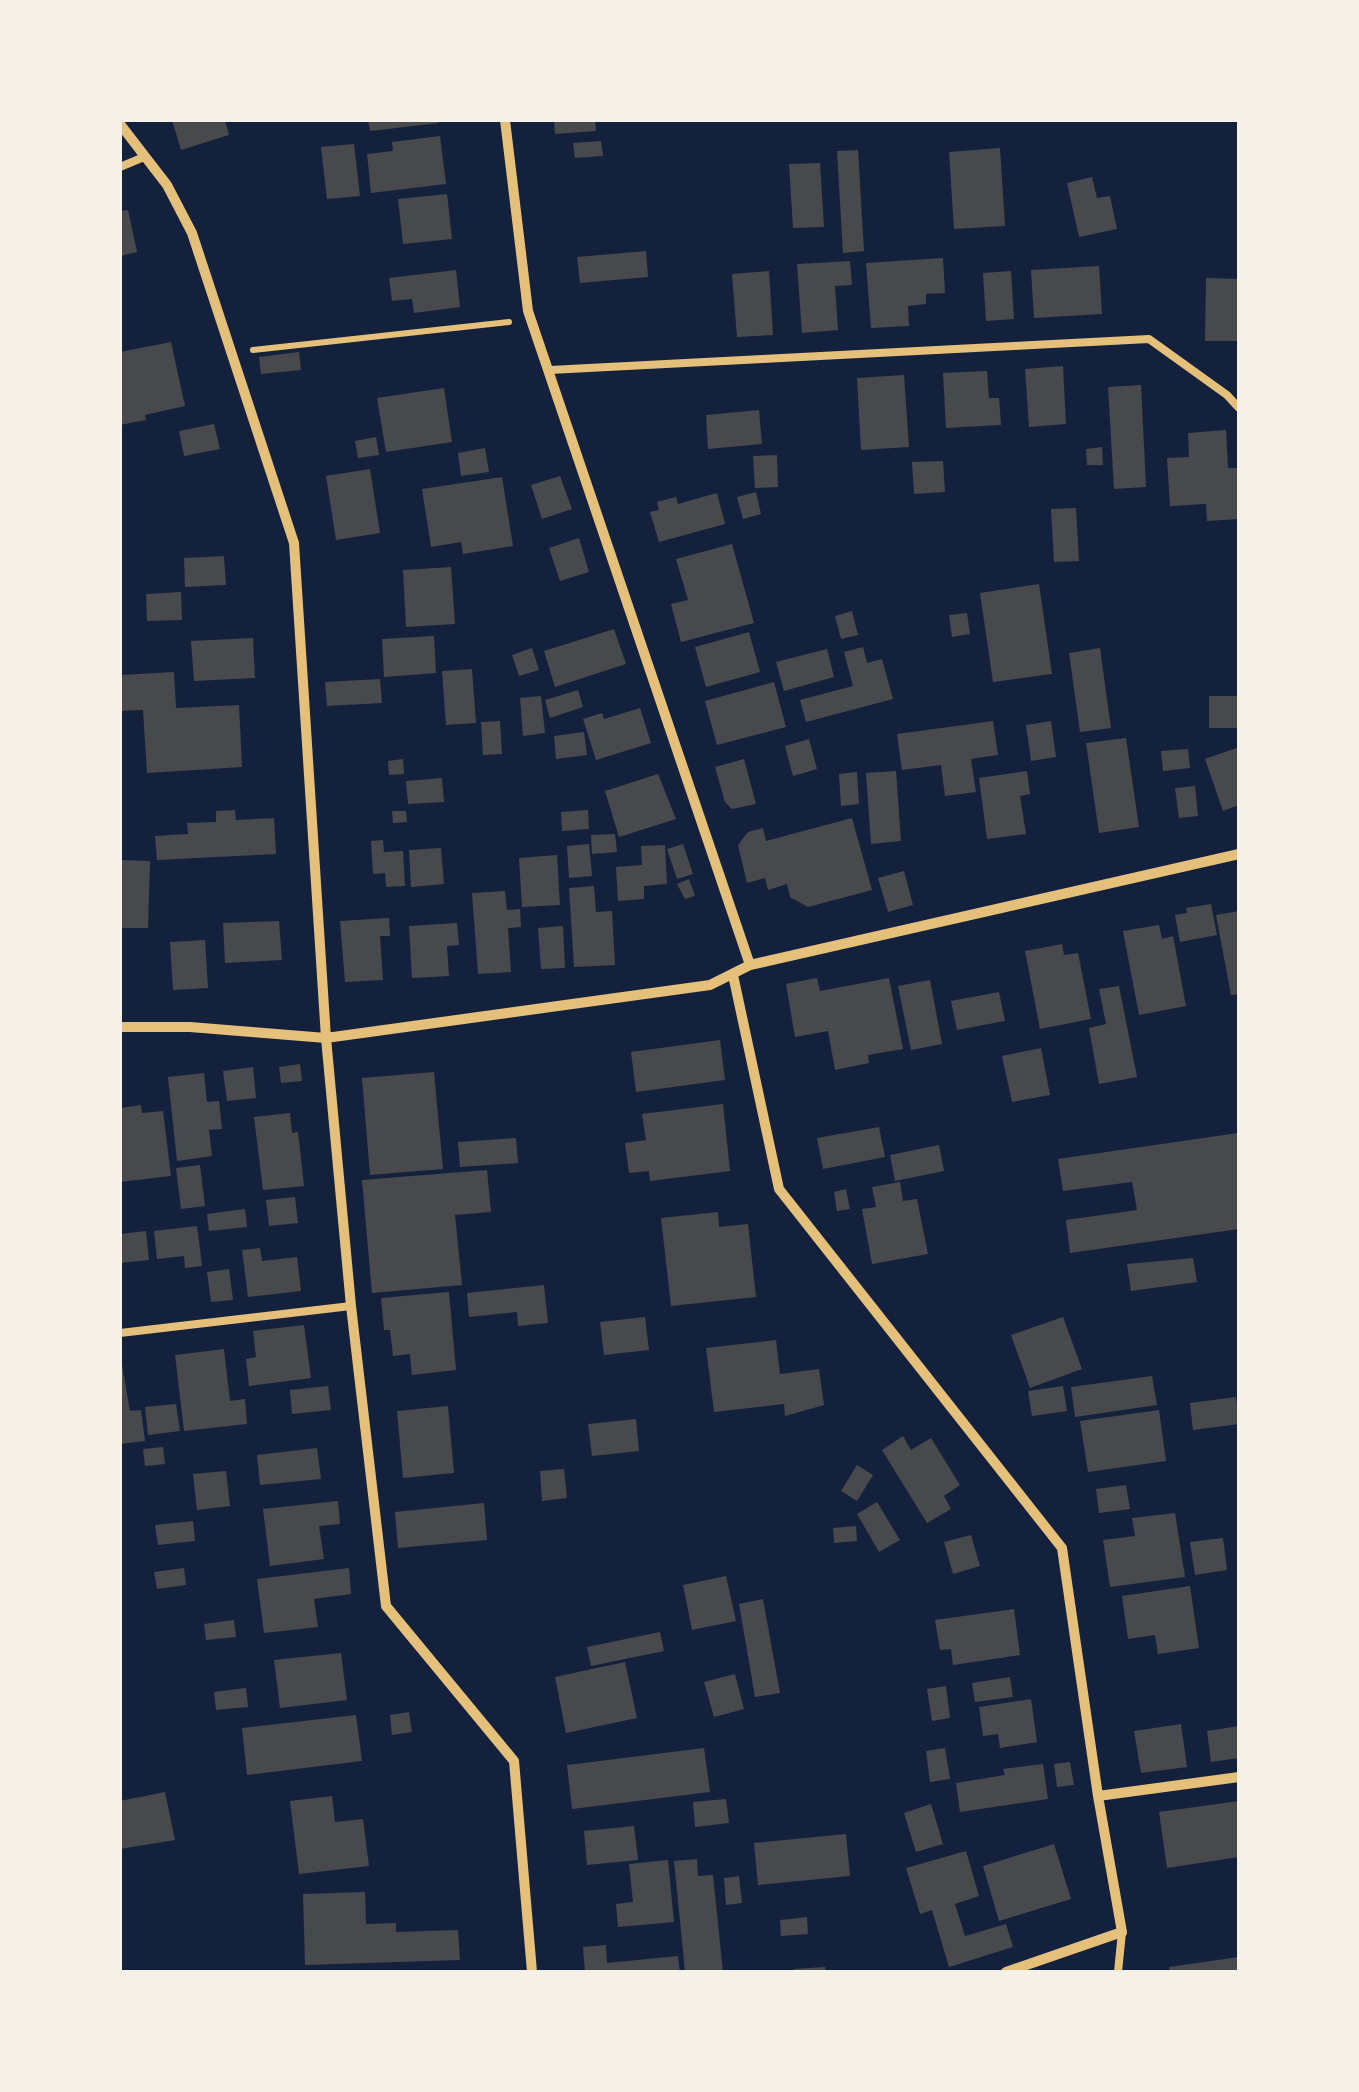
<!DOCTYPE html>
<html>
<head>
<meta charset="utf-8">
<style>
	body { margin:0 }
	#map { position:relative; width:1359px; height:2092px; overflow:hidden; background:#14213d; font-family:"PT Sans",sans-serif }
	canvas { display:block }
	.frame { position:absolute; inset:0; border:122px solid #f6f1e7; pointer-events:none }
</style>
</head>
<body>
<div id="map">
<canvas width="1359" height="2092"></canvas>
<div class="frame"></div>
</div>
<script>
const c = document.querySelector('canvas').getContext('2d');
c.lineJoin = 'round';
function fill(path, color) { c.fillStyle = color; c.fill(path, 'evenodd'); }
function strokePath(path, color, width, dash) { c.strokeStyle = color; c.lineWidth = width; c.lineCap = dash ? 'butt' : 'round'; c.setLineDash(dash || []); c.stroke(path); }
fill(new Path2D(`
	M172,120H225L229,135L181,150Z
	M368,120H438L439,123L370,131Z
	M554,120H595L596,131L555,134Z
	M440,136L446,184L371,193L367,154L393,151L392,142Z
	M601,141L603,156L575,158L573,143Z
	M354,144L360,196L327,199L321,147Z
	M1000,148L1005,226L954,229L949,152Z
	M858,150L864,251L843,253L837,151Z
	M820,163L824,227L793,228L789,164Z
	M1092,177L1097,198L1110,196L1117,229L1079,237L1067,183Z
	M447,194L452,239L403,244L398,199Z
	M128,210L137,252L120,256V211Z
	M646,251L648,277L580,283L577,257Z
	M943,258L945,293L926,294V304L908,306L909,326L871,328L866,263Z
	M850,261L852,285L835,286L838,330L802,333L797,264Z
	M1099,266L1102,314L1034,318L1031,270Z
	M456,270L460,307L414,313L412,299L392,301L389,278Z
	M769,271L773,335L737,337L732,274Z
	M1011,271L1014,319L986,321L983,273Z
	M1206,278L1239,279V341H1205Z
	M171,342L185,406L145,415L146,420L120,425V352Z
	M299,352L301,370L261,374L259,357Z
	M1063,366L1066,424L1029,427L1025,369Z
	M987,371L989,398H999L1001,425L946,428L943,373Z
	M904,375L909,447L861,450L857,378Z
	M1141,385L1146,487L1114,489L1108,387Z
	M444,388L452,442L386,452L377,398Z
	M759,410L762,444L708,449L706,415Z
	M214,424L220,449L184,456L179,431Z
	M1226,430L1228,468H1239V519L1207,521L1206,504L1170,506L1167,458L1189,457L1188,433Z
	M376,437L379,455L358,458L355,441Z
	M1102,447L1103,465H1087L1086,449Z
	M485,448L489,472L461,476L458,453Z
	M777,455L778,487L755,488L753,456Z
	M943,461L945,492L914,494L912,462Z
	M370,469L380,533L336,540L326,476Z
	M560,476L572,509L542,519L531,485Z
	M502,477L513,546L463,554L461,542L431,547L422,489Z
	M756,492L761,514L743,519L737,497Z
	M717,493L725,524L659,542L650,512L659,510L657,502L676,497L678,504Z
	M1076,508L1079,561L1054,562L1051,509Z
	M579,538L589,572L560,581L549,548Z
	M732,544L754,623L681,642L671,604L688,600L676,559Z
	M224,556L226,585L185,587L184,558Z
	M451,567L455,624L406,627L403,570Z
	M1039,584L1052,674L993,682L980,593Z
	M181,592L182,620L147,621L146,594Z
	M852,611L858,635L841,639L835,616Z
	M967,613L970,634L952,637L949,615Z
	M614,629L626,664L555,687L544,651Z
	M749,632L760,672L706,687L695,647Z
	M434,636L436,673L384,677L382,639Z
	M253,638L255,678L194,681L191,641Z
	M863,647L867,663L882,659L893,699L806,722L800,700L853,686L844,652Z
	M532,648L539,670L519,676L512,655Z
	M1100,648L1111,728L1080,732L1069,653Z
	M827,649L834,677L784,691L776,662Z
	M472,669L476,723L446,725L442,671Z
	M174,672L176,708L239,705L242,767L147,773L143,710L120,711V675Z
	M380,679L382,703L327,706L325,682Z
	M774,682L786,727L717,745L705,701Z
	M578,690L583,707L550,718L545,700Z
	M541,696L545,733L523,736L520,698Z
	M1209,696H1238V728H1209Z
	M640,708L651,743L596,760L583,719L602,713L604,719Z
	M500,721L502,754L483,755L481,722Z
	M993,721L998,755L971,759L976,792L945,796L941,765L902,770L897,734Z
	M1051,721L1056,757L1031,761L1026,725Z
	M584,732L587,755L556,759L554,736Z
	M1126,738L1139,827L1099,833L1086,743Z
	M809,739L817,769L793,776L785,746Z
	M1239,747V805L1223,811L1205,759Z
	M1188,749L1190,768L1163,771L1161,751Z
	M403,759L404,774L389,775L388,761Z
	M744,759L756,804L732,809L725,802L715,767Z
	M896,771L901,841L871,844L866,773Z
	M1027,771L1030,794L1020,796L1026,834L987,839L979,778Z
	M857,772L859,804L841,806L839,774Z
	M658,774L676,819L619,837L605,791Z
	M442,778L444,802L408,804L406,781Z
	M1195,786L1198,816L1179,818L1175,788Z
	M235,810L236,820L274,818L276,854L157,860L155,836L188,834L187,823L216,822V811Z
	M588,810L589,829L562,831L561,812Z
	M392,811H406L407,822L393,823Z
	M852,818L872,890L808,907L790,897L787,884L768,890L765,878L747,883L738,845L748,832L763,828L766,841Z
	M615,834L617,852L592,854L591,835Z
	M383,840L384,852L403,851L405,886L386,887L385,873L373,874L371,841Z
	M589,844L592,876L569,878L567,846Z
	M683,844L693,874L677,879L667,849Z
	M665,845L667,884L644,886V899L618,901L616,867L642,865L641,846Z
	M441,848L444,884L411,887L409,850Z
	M557,855L560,905L522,907L519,858Z
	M120,860L150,861L148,928H120Z
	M904,871L913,905L888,912L878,878Z
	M689,879L695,896L685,899L677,884Z
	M594,886L596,912L612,911L615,965L574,967L569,888Z
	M505,891L507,910L520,909L521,927L508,928L511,972L478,974L472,893Z
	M1211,904L1217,935L1180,942L1175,915L1187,913L1186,908Z
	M1239,911V994L1231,995L1216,915Z
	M389,918L390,936H380L383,980L345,982L340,921Z
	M279,921L282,960L225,963L223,923Z
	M457,923L459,945L447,946L449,976L412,978L409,926Z
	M1159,925L1162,939L1173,936L1186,1006L1139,1015L1123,931Z
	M563,926L565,968L541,969L538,928Z
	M205,940L208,988L173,990L170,942Z
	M1062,944L1064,955L1078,953L1091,1019L1040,1029L1025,951Z
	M817,978L820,991L889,978L903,1049L868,1055L869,1063L835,1070L828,1031L795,1037L786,984Z
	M930,980L942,1044L911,1050L898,986Z
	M1119,986L1137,1077L1099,1084L1089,1028L1106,1024L1099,989Z
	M999,992L1005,1021L957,1030L951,1001Z
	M720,1040L725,1080L636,1092L631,1052Z
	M1041,1048L1050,1095L1012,1102L1002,1056Z
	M300,1064L302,1081L281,1083L279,1067Z
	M253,1067L256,1098L227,1101L223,1071Z
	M434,1072L443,1169L370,1175L362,1078Z
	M204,1073L207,1102L219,1101L222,1129L209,1130L212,1156L177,1161L168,1077Z
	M723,1104L730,1171L650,1181L649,1171L629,1173L625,1143L646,1140L642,1114Z
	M141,1105L142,1113L163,1111L171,1176L120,1182V1108Z
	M290,1113L292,1133L298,1132L304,1186L263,1190L254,1117Z
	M879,1127L885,1157L823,1169L817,1138Z
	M1238,1133L1239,1229L1070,1253L1066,1220L1137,1210L1132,1182L1063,1191L1058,1159Z
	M516,1138L518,1163L460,1167L458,1142Z
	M939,1145L944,1171L895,1181L890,1155Z
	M200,1165L205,1206L181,1209L176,1168Z
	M487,1170L491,1212L455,1215L462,1285L372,1293L362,1180Z
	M900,1182L903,1201L917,1199L928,1254L872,1264L862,1209L876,1207L872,1187Z
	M846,1189L850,1209L837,1211L834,1192Z
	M295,1197L298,1223L269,1226L266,1200Z
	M245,1209L247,1227L209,1231L207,1214Z
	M718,1212L719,1227L748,1224L756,1297L671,1306L661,1218Z
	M197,1226L202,1266L185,1268L184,1256L157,1259L154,1231Z
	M146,1231L149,1260L120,1263V1234Z
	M260,1248L262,1261L297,1257L301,1291L248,1297L242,1250Z
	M1193,1258L1197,1282L1131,1291L1127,1264Z
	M229,1269L233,1300L211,1302L207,1272Z
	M544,1285L548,1323L518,1326L517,1312L469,1317L467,1293Z
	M449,1292L456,1370L412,1375L410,1354L393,1356L390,1330H384L381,1298Z
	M645,1317L649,1350L604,1355L600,1322Z
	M1063,1317L1082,1369L1030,1388L1011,1335Z
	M304,1325L311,1378L249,1386L246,1359L256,1357L253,1331Z
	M776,1340L780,1374L819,1369L824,1405L785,1416L784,1404L714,1412L706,1348Z
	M224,1349L230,1401L245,1399L247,1424L184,1431L175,1355Z
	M120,1353L130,1411L141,1410L145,1441L120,1444Z
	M1152,1376L1157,1405L1075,1417L1071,1387Z
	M328,1386L331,1410L292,1414L290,1390Z
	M1063,1386L1067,1411L1032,1416L1028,1391Z
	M1236,1397L1239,1424L1193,1430L1190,1403Z
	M176,1404L180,1431L148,1435L145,1407Z
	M448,1406L454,1473L403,1478L397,1411Z
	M1159,1410L1166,1461L1088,1472L1080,1421Z
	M636,1419L639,1451L592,1456L588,1424Z
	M903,1436L911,1450L931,1438L960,1485L944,1496L951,1509L927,1523L882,1450Z
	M163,1447L165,1464L145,1466L143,1449Z
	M317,1448L321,1479L260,1485L257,1455Z
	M857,1465L873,1475L857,1501L841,1491Z
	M564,1469L567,1498L542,1501L540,1471Z
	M226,1471L230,1506L197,1510L193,1474Z
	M1126,1485L1130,1509L1099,1513L1096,1489Z
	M338,1501L340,1524L319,1526L324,1559L270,1566L263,1509Z
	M877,1502L900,1540L879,1552L857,1514Z
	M484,1503L487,1540L398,1548L395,1512Z
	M1175,1513L1185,1577L1110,1587L1103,1540L1135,1536L1132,1518Z
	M193,1521L195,1541L158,1545L155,1525Z
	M856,1526L857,1541L834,1543L833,1528Z
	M971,1535L980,1566L953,1574L944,1542Z
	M1223,1538L1227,1570L1195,1575L1190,1542Z
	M184,1568L186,1585L157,1589L154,1572Z
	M349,1568L351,1594L314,1599L318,1627L264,1633L257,1579Z
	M726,1576L736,1621L692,1630L683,1585Z
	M1190,1586L1199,1648L1158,1654L1155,1635L1128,1639L1122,1596Z
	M763,1599L780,1693L755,1697L739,1604Z
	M1014,1609L1020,1655L953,1665L951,1649L940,1650L935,1620Z
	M234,1620L236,1637L206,1640L204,1624Z
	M660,1632L664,1651L591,1666L587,1647Z
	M341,1653L347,1700L280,1708L274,1660Z
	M625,1662L637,1718L566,1733L555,1677Z
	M735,1674L744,1709L714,1717L704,1682Z
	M1010,1677L1013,1697L975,1702L972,1683Z
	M946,1686L950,1718L932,1721L927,1689Z
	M246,1688L248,1707L216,1710L214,1692Z
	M1031,1699L1037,1742L1000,1748L998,1734L983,1736L979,1707Z
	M409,1712L412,1732L392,1735L390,1715Z
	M356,1715L362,1761L247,1775L242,1728Z
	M1181,1724L1187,1767L1141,1773L1134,1731Z
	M1239,1726V1758L1211,1762L1207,1731Z
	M704,1748L710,1792L572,1809L567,1765Z
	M945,1748L950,1779L930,1782L926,1751Z
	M1070,1762L1074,1785L1057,1787L1054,1764Z
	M1043,1764L1048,1799L960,1812L956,1783L1005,1775L1003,1769Z
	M165,1792L175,1840L120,1849V1801Z
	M332,1796L335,1822L363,1819L369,1866L299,1874L290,1801Z
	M726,1799L729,1823L695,1827L693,1802Z
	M1239,1801V1857L1167,1868L1159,1812Z
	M931,1804L943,1844L916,1852L904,1813Z
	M634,1826L638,1860L587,1865L584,1831Z
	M846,1834L850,1876L758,1885L754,1843Z
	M1054,1844L1071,1899L999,1921L983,1866Z
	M966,1851L979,1896L955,1904L965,1936L1006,1924L1013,1947L949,1967L932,1910L920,1914L906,1868Z
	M697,1859L698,1876L713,1875L723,1972H685L674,1861Z
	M668,1860L674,1922L618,1927L616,1904L633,1902L629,1864Z
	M739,1876L742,1903L726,1905L724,1878Z
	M365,1892L366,1924L396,1923V1932L458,1930L460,1960L305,1965L303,1894Z
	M807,1917L808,1934L781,1936L780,1920Z
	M606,1945L607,1963L678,1956L680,1972H585L583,1947Z
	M1239,1957V1972H1170L1169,1967Z
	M825,1967L826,1972H794V1969Z`), '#48494c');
strokePath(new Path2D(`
	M253,350L509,322`), '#e5c07b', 6);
strokePath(new Path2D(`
	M120,167L144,157
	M550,370L1149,339L1227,395L1239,408
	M120,1333L351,1306
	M1118,1972L1122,1932`), '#e5c07b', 8);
strokePath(new Path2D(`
	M505,120L528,311L750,965
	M120,124L167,185L192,233L294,543L326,1038L351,1306L386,1606L514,1761L532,1972
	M733,975L779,1189L1062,1548L1098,1796L1239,1777
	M120,1027H190L326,1038L710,985L750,965L1239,854
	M1006,1972L1122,1932L1098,1796`), '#e5c07b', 10);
</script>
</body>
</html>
